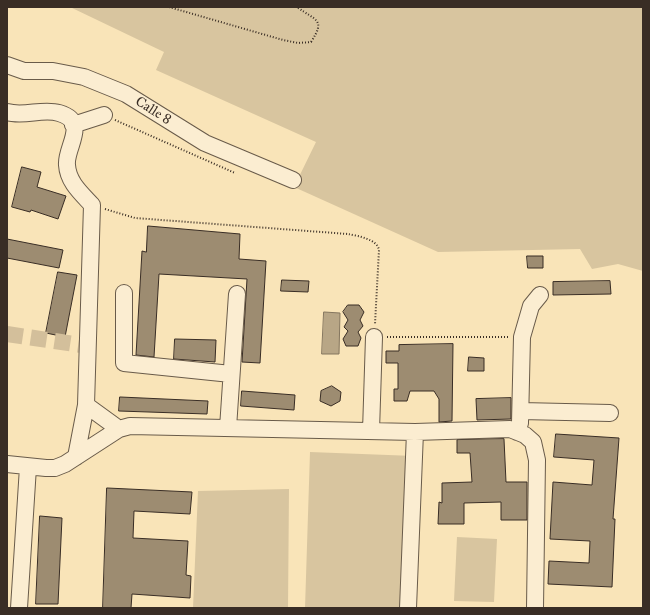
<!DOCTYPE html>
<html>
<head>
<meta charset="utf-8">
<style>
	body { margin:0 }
	#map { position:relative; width:650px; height:615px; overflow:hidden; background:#f9e4b8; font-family:"IM FELL Great Primer",serif }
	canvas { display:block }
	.frame { position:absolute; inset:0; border:8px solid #392d25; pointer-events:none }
</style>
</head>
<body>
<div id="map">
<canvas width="650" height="615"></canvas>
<div class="frame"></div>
</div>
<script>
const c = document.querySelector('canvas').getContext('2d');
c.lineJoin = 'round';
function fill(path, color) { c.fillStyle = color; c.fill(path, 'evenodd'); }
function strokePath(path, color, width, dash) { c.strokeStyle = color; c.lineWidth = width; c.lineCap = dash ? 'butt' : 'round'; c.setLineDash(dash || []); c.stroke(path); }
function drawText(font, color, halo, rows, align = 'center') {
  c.font = font + ' "IM FELL Great Primer",serif'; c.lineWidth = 3; c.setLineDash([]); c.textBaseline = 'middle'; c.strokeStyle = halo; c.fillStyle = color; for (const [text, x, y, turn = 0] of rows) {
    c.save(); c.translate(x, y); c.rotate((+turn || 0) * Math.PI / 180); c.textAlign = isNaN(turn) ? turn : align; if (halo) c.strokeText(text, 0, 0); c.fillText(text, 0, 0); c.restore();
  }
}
fill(new Path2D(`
	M70,7H643V271L618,264L592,269L580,249L438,252L294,187L316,142L156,70L164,52Z
	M310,452L414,456L409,608H305Z
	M289,489L288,608H193L198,491Z
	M457,537L497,539L494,602L454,601Z`), '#d8c59f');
const water = new Path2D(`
	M324,312L340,313L339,354H322Z`);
fill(water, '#b8a686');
strokePath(water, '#85765f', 1);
const building = new Path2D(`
	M22,167L41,172L37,187L66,196L58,219L31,210L30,212L12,207Z
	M148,226L240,234L239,259L266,261L260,363L242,362L247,279L159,274L154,357L136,355L142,251L146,252Z
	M7,239L63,250L59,268L7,258Z
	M527,256H543V268H528Z
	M58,272L77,275L65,337L46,333Z
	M282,280L309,281L308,292L281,291Z
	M610,281L611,294L553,295V282Z
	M348,305H359L364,312L360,320L363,326L358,332L361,338L358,346H346L343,339L348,331L344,327L348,320L343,312Z
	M175,339L216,340L215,362L174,359Z
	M453,344L452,421L439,422V399L434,391H410L407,401H394V389H398V363H386V351H399V345Z
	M469,357L484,358V371H468Z
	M332,386L341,392L340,401L331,406L320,401L321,391Z
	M242,391L295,395L294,410L241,406Z
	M120,397L208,401L207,414L119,411Z
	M511,398V419L477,420L476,399Z
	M556,434L619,438L613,519H615L612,587L548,584L549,561L589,563L590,541L550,539L553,482L592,485L594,460L554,457Z
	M504,439L506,482H527V520H501V502L464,503V524H438L439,502L442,503V483L472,482L470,453H457V440Z
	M107,488L192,492L190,514L134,511L133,538L188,541L186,575L191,576L190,598L132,594L131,608H103Z
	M40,516L62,518L58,604H36Z`);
fill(building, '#9d8c71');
strokePath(building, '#392d25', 1);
strokePath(new Path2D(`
	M7,334L88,346`), '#d3bf9b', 16, [16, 8]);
const minor = new Path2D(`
	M7,65L24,71H53L84,77L126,94L205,143L293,180
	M7,112C24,117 43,108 59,113C90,122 65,147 67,165C68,182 81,193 92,205L86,405L76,457
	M73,125L104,115
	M124,293V363L231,374
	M86,405L119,429
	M521,411L610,413
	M228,428L237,294
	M371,431L374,337
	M517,432L520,423L522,337L531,306L540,295
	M7,464L46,468H55L65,464L119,429L130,426L415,432L510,429L525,435L533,442L537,460L535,608
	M19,608L28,467
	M408,608L415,432`);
strokePath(minor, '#695b4a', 18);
strokePath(new Path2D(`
	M169,7L283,40L298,43L311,42C326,19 316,21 297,7
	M115,120L235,173
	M105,209L135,218L348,234C358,236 377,239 379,250L375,324
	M387,337H509`), '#392d25', 2, [1, 2]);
strokePath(minor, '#fbedd1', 16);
drawText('14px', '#392d25', '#fbedd1', [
	["Calle 8",153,111,32]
]);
</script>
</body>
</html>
